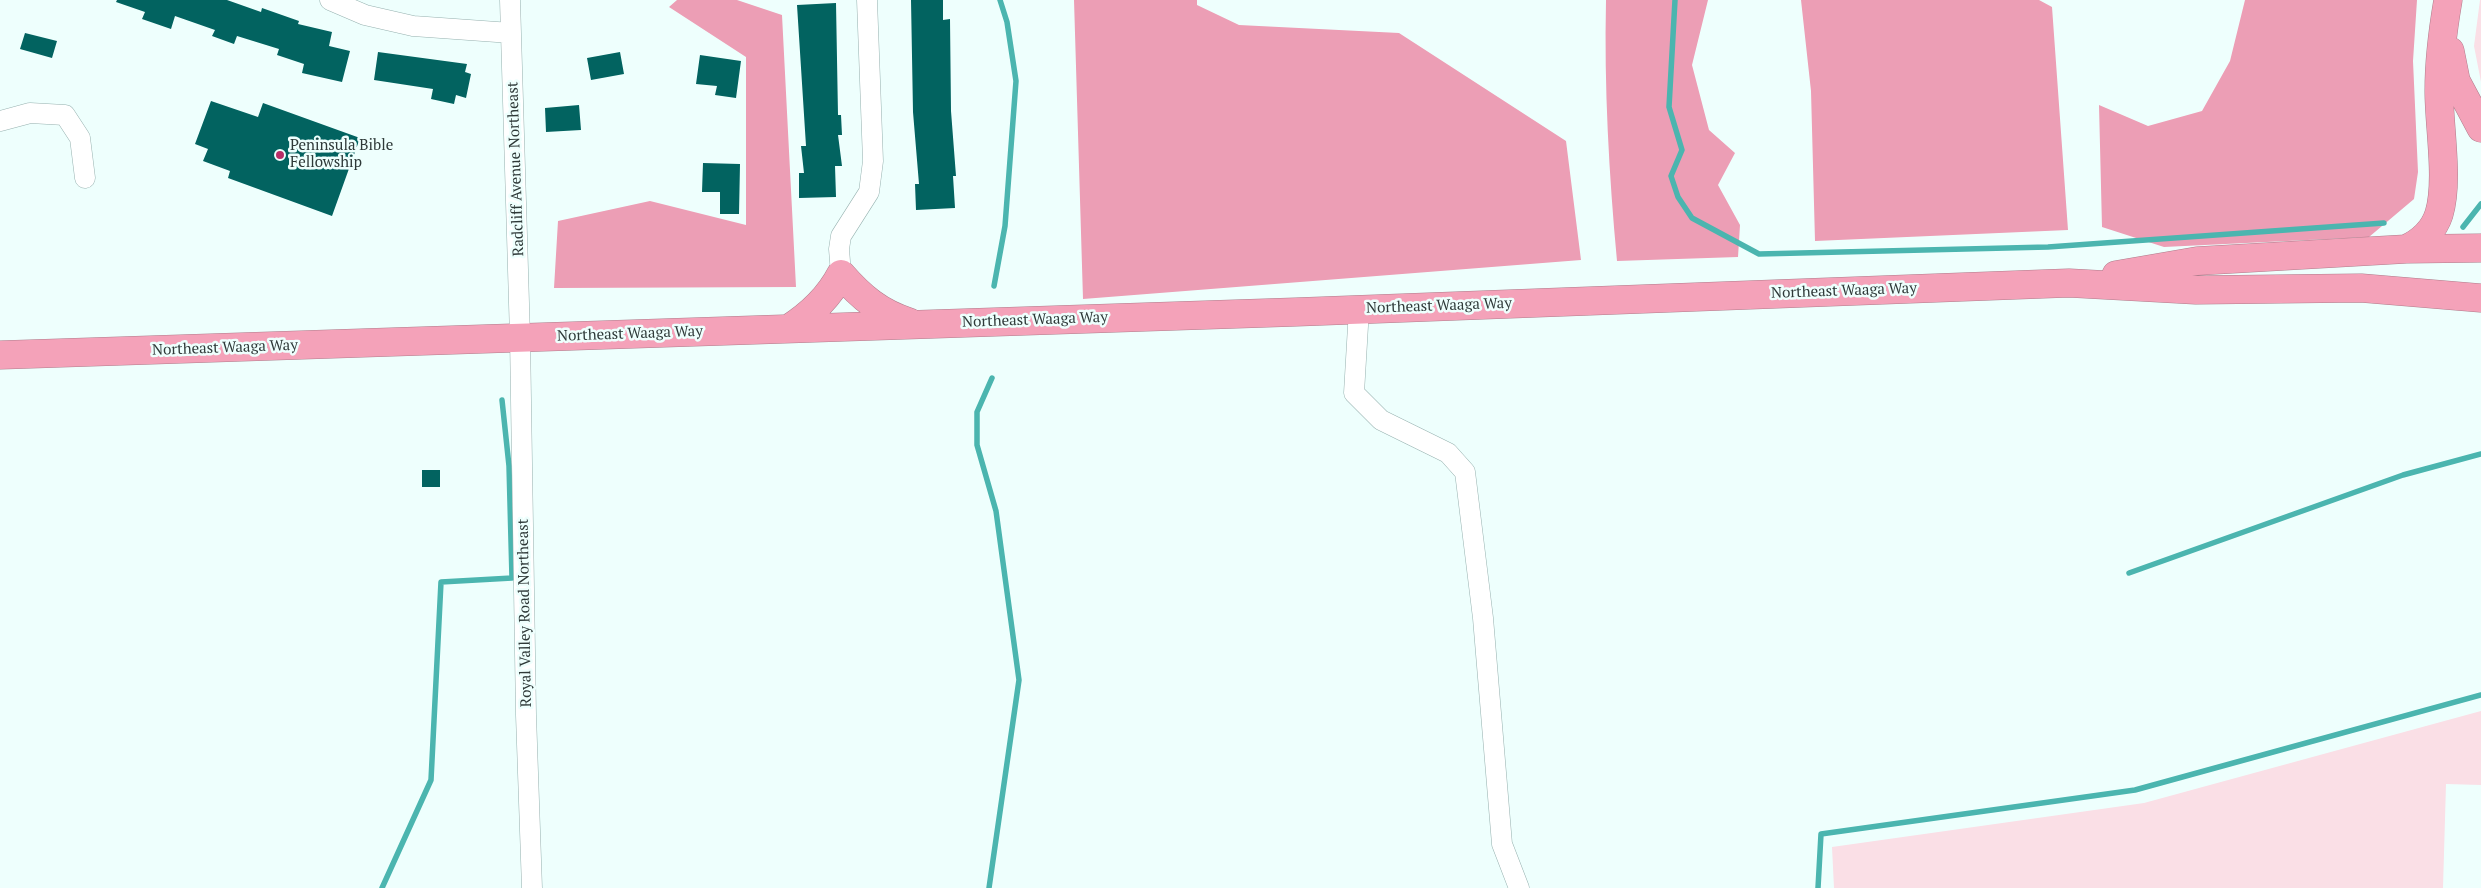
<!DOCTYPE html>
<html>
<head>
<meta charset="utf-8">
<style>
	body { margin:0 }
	canvas { display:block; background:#eefffd }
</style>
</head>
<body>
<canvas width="2481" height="888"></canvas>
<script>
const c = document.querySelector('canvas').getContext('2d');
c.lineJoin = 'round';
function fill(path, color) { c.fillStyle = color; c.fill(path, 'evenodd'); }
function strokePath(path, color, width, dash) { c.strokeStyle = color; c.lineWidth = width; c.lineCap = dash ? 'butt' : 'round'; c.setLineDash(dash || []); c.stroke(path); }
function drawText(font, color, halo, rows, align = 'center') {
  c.font = font + ' "PT Serif",serif'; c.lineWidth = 5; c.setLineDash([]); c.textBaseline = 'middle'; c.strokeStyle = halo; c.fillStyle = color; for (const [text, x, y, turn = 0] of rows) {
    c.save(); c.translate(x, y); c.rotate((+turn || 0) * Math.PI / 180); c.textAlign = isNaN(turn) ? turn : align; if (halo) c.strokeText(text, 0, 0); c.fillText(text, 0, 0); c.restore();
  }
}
fill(new Path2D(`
	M2480,0H2481V82L2474,46Z
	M2481,711V785L2446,784L2443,888H1834L1832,847L2144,803Z`), '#fadfe6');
fill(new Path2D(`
	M677,0H737L782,15L796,287L554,288L558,221L650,201L746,225V57L669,7Z
	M1074,0H1197V5L1239,25L1399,33L1566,141L1581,260L1083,299Z
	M1606,0H1708L1692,65L1709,130L1735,153L1718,185L1740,225L1738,257L1617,261C1609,174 1604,87 1606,0Z
	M1801,0H2039L2052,7L2068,230L1815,241L1811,91Z
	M2245,0H2417L2413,61L2418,172L2414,199L2369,237L2164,247L2102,227L2099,105L2148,126L2202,111L2230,61Z`), '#ec9eb5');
strokePath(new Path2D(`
	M1675,0L1669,107L1682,150L1671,176L1678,197L1692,218L1759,254L2048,247L2384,223
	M2463,227L2481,204
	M994,286L1005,226L1016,81L1007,22L1000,0
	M2129,573L2403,475L2481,454
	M382,888L431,780L441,582L512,578L509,466L502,400
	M989,888L1019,680L996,511L977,445V412L992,378
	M1818,888L1821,834L2135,790L2481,695`), '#4bb5af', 5.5);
fill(new Path2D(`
	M117,0H227L261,12L262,8L299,21L298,24L332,32L329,46L350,51L342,82L302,73L304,64L277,55L279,49L237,36L234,44L212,36L215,30L175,16L171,29L142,19L145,12L116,2Z
	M911,0H943V20L950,19L951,111L956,176H953L955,208L916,210L915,184H919L913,112Z
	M836,3L838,115H841L842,135H838L842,166H835L836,197L799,198V173H804L801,146H806L797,5Z
	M25,33L57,41L52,58L20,49Z
	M378,52L467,64L465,72L471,74L466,98L456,95L454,104L431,99L433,89L374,80Z
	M620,52L624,74L591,80L587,58Z
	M700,55L741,61L736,98L715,95L717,86L696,84Z
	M211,101L258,117L263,103L360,138L332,216L228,178L230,171L203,161L208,149L195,144Z
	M579,105L581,130L546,132L545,108Z
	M703,163L740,164L739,214H720V192H702Z
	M422,470H440V487H422Z`), '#026360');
const minor = new Path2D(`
	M330,0L365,15L413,26L511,33
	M510,0L520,337L526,715L532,888
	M0,121L30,113L65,115L80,138L85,178
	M841,274L839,249L841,236L869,192L873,161L867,0
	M1359,309L1354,393L1381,420L1448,453L1465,472L1483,618L1502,844L1519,888`);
const highway = new Path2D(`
	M2450,51L2456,81L2481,128
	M2406,249L2481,248
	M2116,275L2197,261L2406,249C2421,242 2434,230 2439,214C2449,181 2439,127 2439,91C2439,62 2443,29 2448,0
	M788,329C810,315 829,297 841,274C861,297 880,313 909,322
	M0,355L1296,312L2069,283L2196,290L2361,288L2481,298`);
strokePath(minor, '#96b1af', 21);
strokePath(highway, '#af7d8c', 29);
strokePath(minor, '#fff', 20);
strokePath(highway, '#f4a2b9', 28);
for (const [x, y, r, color] of [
	[280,155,5,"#b82d66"]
]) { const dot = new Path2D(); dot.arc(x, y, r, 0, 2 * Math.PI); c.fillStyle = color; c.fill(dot); strokePath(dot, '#eefffd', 2); }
drawText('15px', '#2e3938', '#eefffd', [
	["Peninsula Bible",290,146],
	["Fellowship",290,163]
], 'left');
drawText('15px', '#2e3938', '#eefffd', [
	["Radcliff Avenue Northeast",516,169,-92],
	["Northeast Waaga Way",1844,291,-2],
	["Northeast Waaga Way",1439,306,-2],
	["Northeast Waaga Way",1035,320,-2],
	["Northeast Waaga Way",630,334,-2],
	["Northeast Waaga Way",225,348,-2],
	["Royal Valley Road Northeast",525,613,-91]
]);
</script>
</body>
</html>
